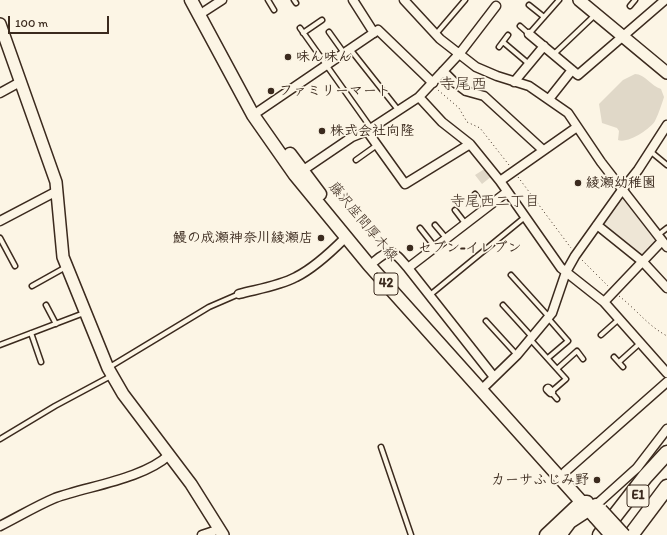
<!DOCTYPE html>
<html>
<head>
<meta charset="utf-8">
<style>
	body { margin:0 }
	#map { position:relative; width:667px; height:535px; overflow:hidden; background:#fcf5e5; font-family:Itim,sans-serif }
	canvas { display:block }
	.scale { position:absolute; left:8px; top:16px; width:101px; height:18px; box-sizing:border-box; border:2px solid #3b2a1e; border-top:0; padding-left:5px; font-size:12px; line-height:14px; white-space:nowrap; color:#3b2a1e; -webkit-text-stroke:3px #fcf5e5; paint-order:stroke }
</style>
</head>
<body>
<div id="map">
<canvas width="667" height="535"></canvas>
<div class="scale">100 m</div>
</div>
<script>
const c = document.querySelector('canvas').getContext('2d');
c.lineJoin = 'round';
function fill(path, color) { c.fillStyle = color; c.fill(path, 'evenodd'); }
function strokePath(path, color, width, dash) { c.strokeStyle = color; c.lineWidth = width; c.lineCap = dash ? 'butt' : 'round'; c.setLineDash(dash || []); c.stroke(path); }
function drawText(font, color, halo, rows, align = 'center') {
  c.font = font + ' Itim,"Klee One",sans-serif'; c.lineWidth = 3.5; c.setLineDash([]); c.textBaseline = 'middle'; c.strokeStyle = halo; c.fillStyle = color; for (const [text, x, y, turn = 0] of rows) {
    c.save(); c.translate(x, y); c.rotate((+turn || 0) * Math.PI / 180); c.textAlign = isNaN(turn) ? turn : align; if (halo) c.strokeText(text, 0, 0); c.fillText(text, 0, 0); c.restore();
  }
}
fill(new Path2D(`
	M623,198L657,242L644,259L603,226Z`), '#eee6d6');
fill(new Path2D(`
	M635,74C645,74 651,86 661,89L664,97C663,101 657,118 655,121C650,129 628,144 618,140L619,131L617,128L602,123L599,104L623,80Z
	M486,168L492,176L482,184L475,175Z`), '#e0d8c8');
const lane = new Path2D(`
	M268,0L274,10
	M294,0L296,3
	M529,5L544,17
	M630,6L635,0
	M520,26L529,34L559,0
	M300,28L371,128
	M329,32L344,53
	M303,33L322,20
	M436,34L465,0
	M503,42L529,64
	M499,47L508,35
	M350,49L399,111
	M554,54L596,14
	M650,151L667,165
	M356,160L377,145
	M475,194L485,208
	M455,210L465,223
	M435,225L446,238
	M420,228L435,247
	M658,235L667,228
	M0,238L15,266
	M511,275L549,317
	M32,286L66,267
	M430,295L525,217
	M46,305L56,324
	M503,305L532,337
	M486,321L517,355
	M31,333L41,362
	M601,335L619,319
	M530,339L566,379L551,392L557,399
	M0,345L84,313
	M614,357L623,367
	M548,358L568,341L548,318
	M619,362L639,344
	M108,368L209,307L239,294
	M557,369L577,351L583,359
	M0,439L55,406L111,376
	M381,447L411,535`);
const street = new Path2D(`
	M353,0L374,33
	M404,0L440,39L476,67L497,76L529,86L568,113L601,162L667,247
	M205,11L222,0
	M529,34L578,75L665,0
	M443,71L454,82L466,91L484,96L543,150
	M514,82L544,46
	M0,93L20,82
	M419,97L442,122L470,144L500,181L561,268L604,302L667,373
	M549,99L572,70
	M259,111L378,30L433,83
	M367,131L405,184L470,144
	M299,173L352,137L367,131L419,97L460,53L496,6
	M500,181L577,127
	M0,221L57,191
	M597,225L643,262L667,288
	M375,261C392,246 395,253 408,268L507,192
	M408,268L494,377
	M239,294C258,289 279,286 296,277C314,268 331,252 345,238
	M604,302L662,241
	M548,389L551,392
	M481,390L517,355L552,313L566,272L575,256L622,190L638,170L667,125
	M565,472L667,382
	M596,505L637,468L667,429
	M0,526C18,517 36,506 55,498C88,486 143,479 169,455
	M202,535L220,529`);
const secondary = new Path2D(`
	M579,0L667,73
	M0,24L56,182L63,257L108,368L123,394L191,484L223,535`);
const primary = new Path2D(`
	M191,0L253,115L295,175L369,265L595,517
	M290,154L320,194
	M561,534L570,522L596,505
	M546,535L581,502H587`);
const highway = new Path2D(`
	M561,535V534
	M600,535L645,477L667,453
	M631,535L667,487`);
strokePath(lane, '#3b2a1e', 7);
strokePath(street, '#3b2a1e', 11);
strokePath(secondary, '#3b2a1e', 14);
strokePath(primary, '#3b2a1e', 15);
strokePath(highway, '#3b2a1e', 17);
strokePath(new Path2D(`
	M438,90L459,108L467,122L480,128L509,165
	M518,177L571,248
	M582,260L608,286
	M619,296C637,310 647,325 667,336`), '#3b2a1e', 1, [1, 3]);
strokePath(lane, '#fcf5e5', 4);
strokePath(street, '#fcf5e5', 8);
strokePath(secondary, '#fcf5e5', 11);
strokePath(primary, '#fcf5e5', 12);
strokePath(highway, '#fcf5e5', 14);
const primaryBridge = new Path2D(`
	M601,510L624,535
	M595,517L611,535`);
strokePath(primaryBridge, '#3b2a1e', 15, []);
strokePath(primaryBridge, '#fcf5e5', 12);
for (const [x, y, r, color] of [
	[288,57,4,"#3b2a1e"],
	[271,91,4,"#3b2a1e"],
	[322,131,4,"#3b2a1e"],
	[578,183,4,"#3b2a1e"],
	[321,238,4,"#3b2a1e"],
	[410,248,4,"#3b2a1e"],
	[597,480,4,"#3b2a1e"]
]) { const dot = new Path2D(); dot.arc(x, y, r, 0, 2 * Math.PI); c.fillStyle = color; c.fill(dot); strokePath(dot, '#fcf5e5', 1.5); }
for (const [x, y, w] of [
	[386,284,24],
	[638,496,22]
]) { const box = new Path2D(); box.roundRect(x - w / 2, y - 11, w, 22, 3); c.fillStyle = '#fcf5e5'; c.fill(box); strokePath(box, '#3b2a1e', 1); }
drawText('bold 13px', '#3b2a1e', null, [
	["42",386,284],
	["E1",638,496]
]);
drawText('bold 14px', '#3b2a1e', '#fcf5e5', [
	["味ん味ん",296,57],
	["ファミリーマート",279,91],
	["株式会社向隆",330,131],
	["綾瀬幼稚園",586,183],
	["鰻の成瀬神奈川綾瀬店",313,238,"right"],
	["セブン-イレブン",418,248],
	["カーサふじみ野",589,480,"right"]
], 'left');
drawText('14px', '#3b2a1e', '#fcf5e5', [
	["藤沢座間厚木線",363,222,50]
]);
drawText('15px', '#3b2a1e', '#fcf5e5', [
	["寺尾西二丁目",495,202]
]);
drawText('16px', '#3b2a1e', '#fcf5e5', [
	["寺尾西",463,85]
]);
</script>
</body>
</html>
